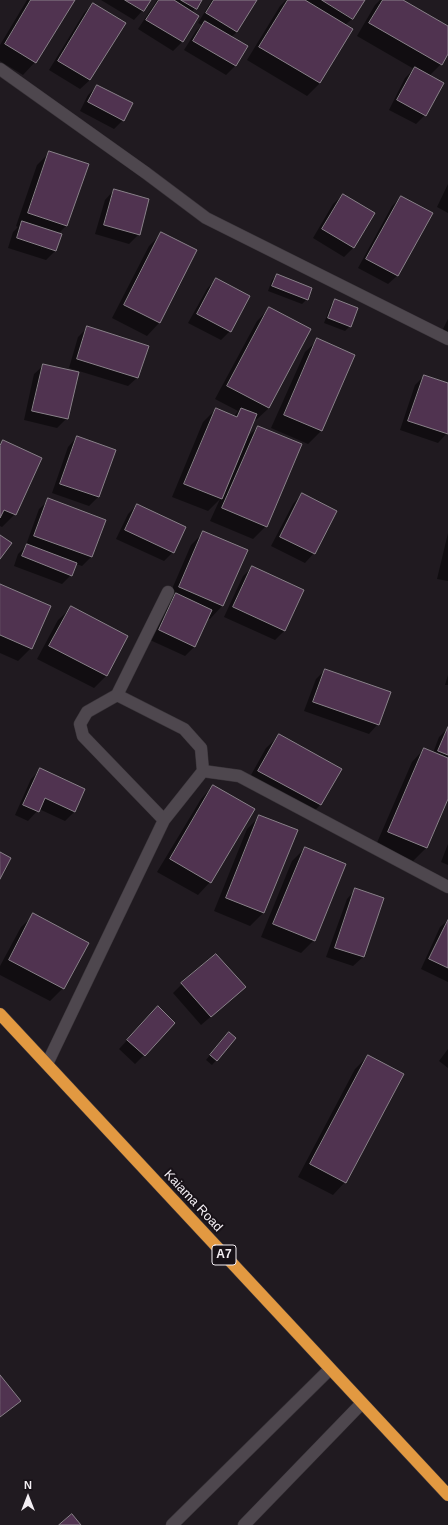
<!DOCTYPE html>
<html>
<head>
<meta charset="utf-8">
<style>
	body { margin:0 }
	#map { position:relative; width:448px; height:1525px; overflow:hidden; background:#201a20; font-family:Arial,sans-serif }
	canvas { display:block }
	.north { position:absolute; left:8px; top:1477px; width:40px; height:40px; -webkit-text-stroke:3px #171117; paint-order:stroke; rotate:0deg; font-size:11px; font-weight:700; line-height:16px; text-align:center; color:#f4eff4 }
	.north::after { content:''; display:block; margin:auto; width:14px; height:18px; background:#f4eff4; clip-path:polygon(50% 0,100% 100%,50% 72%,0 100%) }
</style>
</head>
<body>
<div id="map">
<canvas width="448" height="1525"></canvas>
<div class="north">N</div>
</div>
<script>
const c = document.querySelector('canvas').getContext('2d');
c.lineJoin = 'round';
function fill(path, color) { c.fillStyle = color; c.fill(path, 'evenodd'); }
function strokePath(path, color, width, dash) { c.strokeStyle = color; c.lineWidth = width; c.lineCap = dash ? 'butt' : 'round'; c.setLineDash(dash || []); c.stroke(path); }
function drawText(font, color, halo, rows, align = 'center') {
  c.font = font + ' Arial,sans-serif'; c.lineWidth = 4; c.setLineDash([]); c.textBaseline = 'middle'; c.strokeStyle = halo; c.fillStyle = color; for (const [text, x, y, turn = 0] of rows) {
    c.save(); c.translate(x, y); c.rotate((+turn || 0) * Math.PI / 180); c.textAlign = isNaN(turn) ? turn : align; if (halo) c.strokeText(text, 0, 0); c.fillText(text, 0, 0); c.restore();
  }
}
fill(new Path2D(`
	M27,0H74L35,62L23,75L0,61V45Z
	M101,0H149L143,10L134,20Z
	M157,0H201L192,12L198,16L182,42L173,51L138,29Z
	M212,0H256L237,32L231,37L247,47L235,66L226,75L184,50L196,31L202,25L198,23Z
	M286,0H364L352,19L345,25L320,83L307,96L247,60L280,6Z
	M380,0H401L448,27V52L441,64L429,76L425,115L416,124L389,110L405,78L414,69L357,36L375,5Z
	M93,4L124,23L90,80L80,89L49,70L84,13Z
	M97,86L123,120L114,129L80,111L88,95Z
	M50,152L66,226L58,234L61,235L55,251L46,260L8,248L13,232L18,227L16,226L37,165Z
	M448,184V213L437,207Z
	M114,190L139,234L129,244L95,234L105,200Z
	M343,195L353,248L344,257L313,238L333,204Z
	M401,197L398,275L388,284L358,268L392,206Z
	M162,233L196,251L159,323L147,336L112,318L149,246Z
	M277,275L307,299L302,304L268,291L272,280Z
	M216,279L230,331L221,340L188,323L207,289Z
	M336,301L350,326L345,331L324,323L331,305Z
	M270,308L269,408L256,420L254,419L245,439L258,427L266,526L253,539L210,521L220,499L208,511L172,497L203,422L216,409L233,417L238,411L215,399L257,321Z
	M448,319V339L440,335Z
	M88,327L138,377L128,386L69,368L78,337Z
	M318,340L354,356L321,431L308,444L271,428L305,352Z
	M44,365L67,418L57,428L24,420L34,374Z
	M424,376L448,384V432L438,443L400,430L415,385Z
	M77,437L98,497L89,506L52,493L68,447Z
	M3,441L15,514L2,527L0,526V444Z
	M302,494L314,553L305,563L271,546L293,504Z
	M49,500L104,521L91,557L82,566L76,564L71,575L62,584L14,566L18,554L27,545H26L39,509Z
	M137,505L173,552L164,561L116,539L128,514Z
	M204,532L247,550L222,606L210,619L208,618L195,646L185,656L150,640L191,545Z
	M448,533V581L437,579Z
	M253,567L303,590L284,631L275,640L224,617L243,576Z
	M0,585L31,648L18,661L0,653Z
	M71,608L106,676L94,688L37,659L58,620Z
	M325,670L378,724L369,734L304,711L316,679Z
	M448,675V685H445Z
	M448,728V796L426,848L413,861L376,845L412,762L424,749L433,753L439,737Z
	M279,736L340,769L320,805L308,818L246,784L266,748Z
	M40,770L75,811L65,821L39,809L28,821L15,815L31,779Z
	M213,786L210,882L198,895L157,872L201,799Z
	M260,816L297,830L263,913L250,926L214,911L247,829Z
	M448,844V865L441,862Z
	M305,848L314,940L301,953L261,937L292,861Z
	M356,889L383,898L363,957L353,966L326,957L347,899Z
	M34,915L63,988L50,1001L0,975V966L21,927Z
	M448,920V982L421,969L440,927Z
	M182,984L235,996L201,1025L173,993Z
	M149,1017L144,1055L135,1064L119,1049Z
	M224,1038L235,1039L212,1065L206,1060Z
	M448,1049V1068L439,1061Z
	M368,1056L345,1182L333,1195L298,1177L355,1069Z
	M0,1376L19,1401L0,1418Z`), '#0007');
const building = new Path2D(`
	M31,0H75L36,63L5,44Z
	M125,0H151L144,11Z
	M159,0H174L199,16L183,42L146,20Z
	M181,0H202L197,9Z
	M214,0H257L237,32L206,13Z
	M288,0H305L353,29L320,83L259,47Z
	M322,0H365L353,19Z
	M383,0H403L448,26V54L442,65L369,23Z
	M93,3L126,23L90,80L58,61Z
	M205,21L248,46L236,66L193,41Z
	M415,67L444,83L426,116L397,100Z
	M97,85L133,103L124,121L88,102Z
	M49,151L89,164L67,226L28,213Z
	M114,189L149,199L140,235L104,225Z
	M343,194L375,213L354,248L322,229Z
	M401,196L433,213L398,276L366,259Z
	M22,221L62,234L56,251L17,238Z
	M161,232L197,250L160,323L124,305Z
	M277,274L312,288L308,300L272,286Z
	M216,278L250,296L231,332L197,314Z
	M335,299L358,308L351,327L328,318Z
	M269,307L311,329L269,408L227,386Z
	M87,326L149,346L138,378L77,359Z
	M317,338L355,355L322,431L284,415Z
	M43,364L79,372L68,419L32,411Z
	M424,375L448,383V434L408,421Z
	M216,408L237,417L241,408L257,414L222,499L184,484Z
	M258,426L302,444L267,527L222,508Z
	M77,436L116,450L99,497L60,484Z
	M3,440L42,458L16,515L4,510L0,518V446Z
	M302,493L337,511L315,554L280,537Z
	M48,498L106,520L92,557L34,536Z
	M137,504L186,527L174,553L125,530Z
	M203,531L248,550L223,606L179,587Z
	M0,535L12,543L0,559Z
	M27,544L77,563L72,576L22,556Z
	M252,566L304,590L285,631L233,607Z
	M0,584L51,606L32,649L0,635Z
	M176,593L212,610L195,647L159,630Z
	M71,606L128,636L107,676L49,646Z
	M325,669L391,692L379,725L313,702Z
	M448,727V755L438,751Z
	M279,734L342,769L321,805L258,771Z
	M424,748L448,758V799L427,848L388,832Z
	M40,768L85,789L75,812L45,798L39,812L23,805Z
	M213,785L255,809L211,883L170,859Z
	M259,815L298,830L264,913L226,898Z
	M305,847L346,864L315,941L273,924Z
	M0,852L11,858L0,879Z
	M355,888L384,898L364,957L335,948Z
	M33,913L89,943L64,989L9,960Z
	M448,920V968L429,959Z
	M216,954L246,987L211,1017L181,983Z
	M158,1006L175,1023L145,1056L127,1040Z
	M229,1032L236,1038L217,1061L210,1055Z
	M368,1055L404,1074L346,1183L310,1164Z
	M0,1375L21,1401L0,1417Z
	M72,1514L81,1525H59Z`);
fill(building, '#503350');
strokePath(building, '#898189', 1);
const minor = new Path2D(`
	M0,69L146,173L206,218L448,339
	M117,695L184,729L201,748L203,771
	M164,820L83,736L80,724L87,712L117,695L168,592
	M47,1064L164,820L203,771L239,776L448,887
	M172,1525L330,1369
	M244,1525L362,1403`);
const highway = new Path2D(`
	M0,1014L448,1495`);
strokePath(minor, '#393439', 13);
strokePath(highway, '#393439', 13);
strokePath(minor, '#4e474e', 12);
strokePath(highway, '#e29941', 12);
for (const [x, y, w] of [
	[224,1255,24]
]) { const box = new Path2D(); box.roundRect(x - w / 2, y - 10, w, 20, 3); c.fillStyle = '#171117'; c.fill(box); strokePath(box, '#f4eff4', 1); }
drawText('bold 12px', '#f4eff4', null, [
	["A7",224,1255]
]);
drawText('13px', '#f4eff4', '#171117', [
	["Kaiama Road",193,1201,47]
]);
</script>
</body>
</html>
